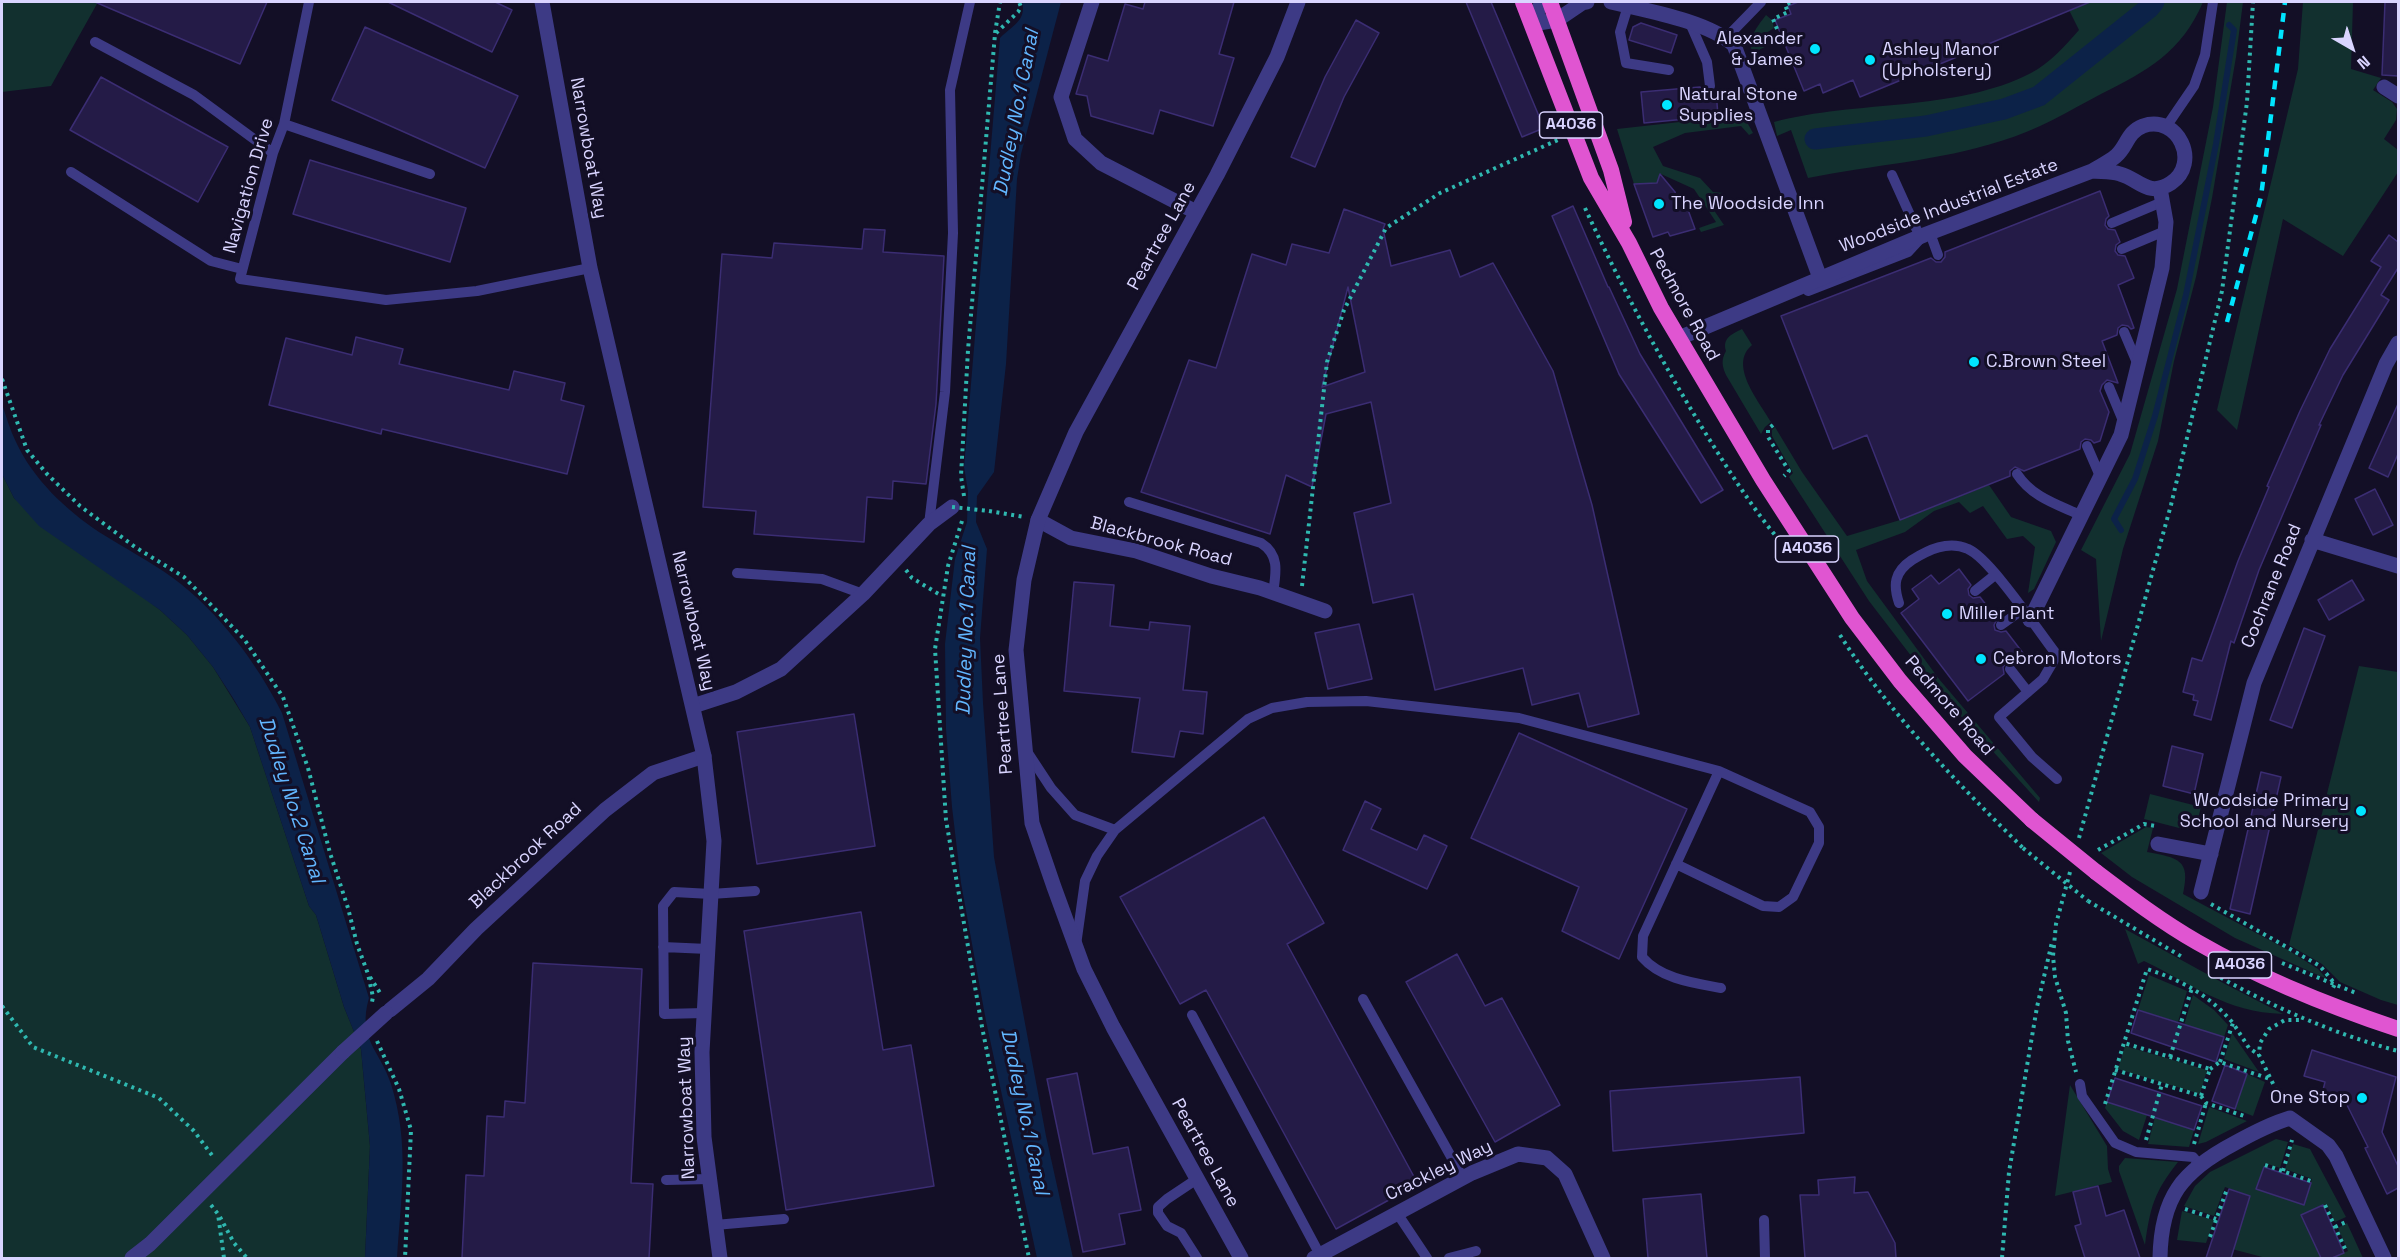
<!DOCTYPE html>
<html>
<head>
<meta charset="utf-8">
<style>
	body { margin:0 }
	#map { position:relative; width:2400px; height:1260px; overflow:hidden; background:#130f26; font-family:"Space Grotesk",sans-serif }
	canvas { display:block }
	.frame { position:absolute; inset:0; border:3px solid #d9d4ff; pointer-events:none }
	.north { position:absolute; left:2322px; top:18px; width:60px; height:60px; -webkit-text-stroke:4px #130f26; paint-order:stroke; rotate:141deg; font-size:16px; font-weight:700; line-height:24px; text-align:center; color:#d9d4ff }
	.north::after { content:''; display:block; margin:auto; width:21px; height:27px; background:#d9d4ff; clip-path:polygon(50% 0,100% 100%,50% 72%,0 100%) }
</style>
</head>
<body>
<div id="map">
<canvas width="2400" height="1260"></canvas>
<div class="frame"></div>
<div class="north">N</div>
</div>
<script>
const c = document.querySelector('canvas').getContext('2d');
c.lineJoin = 'round';
function fill(path, color) { c.fillStyle = color; c.fill(path, 'evenodd'); }
function strokePath(path, color, width, dash) { c.strokeStyle = color; c.lineWidth = width; c.lineCap = dash ? 'butt' : 'round'; c.setLineDash(dash || []); c.stroke(path); }
function drawText(font, color, halo, rows, align = 'center') {
  c.font = font + ' "Space Grotesk",sans-serif'; c.lineWidth = 6; c.setLineDash([]); c.textBaseline = 'middle'; c.strokeStyle = halo; c.fillStyle = color; for (const [text, x, y, turn = 0] of rows) {
    c.save(); c.translate(x, y); c.rotate((+turn || 0) * Math.PI / 180); c.textAlign = isNaN(turn) ? turn : align; if (halo) c.strokeText(text, 0, 0); c.fillText(text, 0, 0); c.restore();
  }
}
fill(new Path2D(`
	M2,2H98L51,86L2,92Z
	M2091,2H2203C2182,52 2147,71 2101,94C2069,111 2036,131 2001,141C1939,161 1872,165 1808,178L1791,130L1777,136L1774,122C1856,100 1956,112 2031,73C2050,63 2065,46 2079,30L2069,10Z
	M2227,2H2243L2236,57L2212,198L2196,277L2174,361L2158,441L2123,549L2101,641L2096,559L2081,550L2130,454L2177,289L2213,107Z
	M2303,2H2353L2351,69L2381,78L2373,90L2392,102L2397,109L2396,120L2384,139L2398,150V172L2343,256L2283,219L2237,430L2217,410L2298,69Z
	M1766,15L1772,20L1774,28L1763,35L1767,46L1752,53C1748,37 1757,27 1766,15Z
	M1743,115L1753,133L1749,135L1741,126L1685,133L1653,147L1663,166L1700,178L1713,192L1723,193L1709,203L1724,225L1701,232L1699,228L1716,222L1694,189L1661,174L1657,183L1634,184L1617,129Z
	M1742,329L1752,345C1728,365 1759,401 1771,422L1765,427L1761,434L1726,375C1722,366 1721,360 1726,351C1722,338 1732,334 1742,329Z
	M1775,427L1802,472L1847,536L1900,520L1989,485L2011,517L2051,531L2056,542L2034,589L2028,593L2035,547L2023,536L2007,539L1983,506L1970,513L1959,502L1934,511L1905,532L1856,550L1867,581L1939,679L2040,798L2039,802L1938,691L1869,601L1789,477L1793,473L1772,436V430Z
	M2,474L14,498L160,610L187,635L213,667L250,727L309,906L316,915L344,1007L361,1049L370,1146L365,1258H2Z
	M2359,666L2398,672V1005L2381,1000L2340,982L2322,964L2289,945Z
	M2150,794L2201,807C2198,817 2198,826 2187,830L2144,819Z
	M2146,827L2153,828L2147,852C2178,858 2191,859 2183,894L2288,950L2318,969L2327,979L2235,938L2132,877L2101,853Z
	M2125,929L2225,984L2283,1014C2225,1012 2194,985 2144,961L2138,964Z
	M2149,975L2187,991L2178,1022L2138,1010Z
	M2193,995L2214,1010L2228,1025L2224,1037L2184,1025Z
	M2232,1033L2259,1072L2224,1059Z
	M2125,1046L2207,1070L2200,1094L2118,1069Z
	M2247,1074L2265,1082L2253,1116L2235,1109Z
	M2070,1085L2107,1146L2108,1169L2112,1182L2055,1196Z
	M2107,1102L2147,1115L2139,1140L2123,1131L2105,1108Z
	M2209,1107L2247,1121L2206,1142L2198,1144Z
	M2155,1117L2194,1130L2189,1147L2148,1144Z
	M2276,1139L2288,1142L2280,1168L2265,1163L2257,1189L2304,1205L2312,1179L2285,1169L2293,1144L2310,1149L2346,1217L2335,1222L2326,1204L2302,1215L2321,1258H2266L2232,1249L2250,1196L2225,1187L2214,1216L2184,1206L2195,1186L2210,1172Z
	M2125,1158L2178,1162C2154,1192 2150,1208 2145,1245L2119,1171V1166Z
	M2182,1211L2214,1220L2206,1243L2177,1240Z
	M2347,1223L2363,1258H2332L2348,1251L2338,1228Z`), '#12302f');
fill(new Path2D(`
	M1022,2H1061L1021,154L1017,179L1006,364L994,472L977,496L976,522L987,549L980,638L983,703L994,857L1046,1136L1073,1258H1037L986,1021L961,883L952,807L946,729L945,644L955,559L967,522L968,491L964,467L1000,38C1012,26 1027,20 1022,2Z
	M2,404C6,416 10,430 16,442C33,479 66,510 99,532C124,548 150,561 173,578C219,612 257,663 282,713L369,998C357,1039 380,1050 391,1084C410,1144 401,1198 397,1258H365L370,1146L361,1049L344,1007L316,915L309,906L250,727L233,698L213,667L187,635L160,610L39,526L14,498L2,474Z`), '#0c2248');
strokePath(new Path2D(`
	M2121,530L2114,519L2135,479L2155,416L2186,295L2216,144L2234,30L2229,25`), '#0c2248', 6);
strokePath(new Path2D(`
	M1815,139L1926,126L2004,109L2039,96L2149,8L2154,2`), '#0c2248', 21);
const building = new Path2D(`
	M95,2H267L240,64Z
	M388,2H495L512,10L492,52Z
	M1145,2H1234L1219,54L1234,58L1213,126L1160,110L1153,134L1091,116L1087,96L1076,94L1088,55L1108,61L1125,4L1143,9Z
	M1466,2H1491L1544,128L1522,137Z
	M1798,2H2090L1860,97L1853,80L1823,93L1820,84L1804,91L1775,20L1791,14L1788,6Z
	M2385,2H2398V76L2382,75Z
	M1356,20L1379,33L1344,97L1315,167L1291,157L1325,77Z
	M1641,23L1677,35L1671,53L1629,40L1633,27Z
	M365,27L518,96L485,168L332,100Z
	M101,77L228,147L198,202L70,130Z
	M1700,87L1708,93L1716,90L1718,116L1644,123L1641,92Z
	M310,160L466,208L450,262L293,214Z
	M1660,174L1675,192L1681,209L1687,207L1695,229L1670,236L1668,232L1653,237L1634,184L1657,183Z
	M2100,191L2109,216L2106,219L2105,225L2108,229L2115,230L2120,242L2116,245L2115,251L2118,255L2125,256L2134,278L2118,285L2134,328L2131,329L2128,326L2122,325L2118,328L2117,335L2102,341L2118,383L2107,380L2102,385L2100,391L2109,412L2100,441L2094,443L2091,440L2085,439L2081,442L2080,449L2024,471L2015,467L2010,471V476L1900,520L1867,435L1833,449L1781,316L1931,258L1936,262H1941L1945,257V252Z
	M1573,206L1608,287H1609L1640,354L1723,490L1701,503L1619,374L1552,216Z
	M1344,209L1385,224L1383,229L1391,266L1450,250L1460,277L1493,263L1553,371L1592,505L1639,714L1588,727L1579,693L1532,705L1523,668L1435,690L1413,594L1373,603L1354,513L1391,503L1371,402L1326,414L1312,487L1286,475L1270,534L1141,492L1189,360L1216,368L1252,254L1286,265L1292,244L1329,253ZM1348,287L1365,372L1322,387Z
	M864,229L885,230L883,252L944,256L936,404L926,484L893,481L892,499L867,497L864,542L754,534L756,511L703,507L722,254L772,258L774,243L862,249Z
	M2389,235L2398,242V268L2381,295L2389,300L2343,375L2319,425H2321L2259,570L2234,643L2231,641L2211,720L2194,715L2198,701L2193,700L2194,695L2183,692L2192,658L2202,661L2238,561L2269,487L2267,486L2300,411L2330,349L2381,267L2371,261Z
	M356,337L403,349L399,364L509,390L514,371L565,383L561,400L584,406L567,474L382,429L381,434L269,405L286,338L352,355Z
	M2398,404V454L2388,477L2369,468Z
	M2375,489L2393,525L2373,535L2355,499Z
	M1959,569L1971,585L1968,589L1969,595L1973,598L1980,597L1997,619L1994,625L1995,630L2001,632L2006,631L2026,657L2016,665L2012,662L2006,663L2003,667L2004,674L1968,701L1901,613L1919,599L1912,589L1931,575L1939,584Z
	M2352,580L2364,600L2329,620L2318,600Z
	M1074,582L1114,585L1110,626L1149,630L1150,622L1190,626L1183,690L1207,692L1203,734L1180,731L1174,757L1132,752L1140,698L1064,691Z
	M1359,624L1372,679L1328,689L1315,633Z
	M2304,628L2325,636L2292,728L2270,720Z
	M854,714L875,846L757,864L737,732Z
	M1519,733L1687,809L1619,959L1562,931L1579,887L1471,838Z
	M2172,746L2203,754L2194,794L2163,786Z
	M2261,772L2281,777L2250,914L2230,909Z
	M1365,801L1381,809L1371,829L1417,850L1424,835L1447,846L1427,889L1343,850Z
	M1264,817L1324,923L1287,944L1418,1184L1336,1229L1206,990L1180,1004L1120,897Z
	M861,912L883,1050L911,1045L934,1186L786,1210L744,931Z
	M1457,954L1485,1006L1502,998L1560,1105L1495,1142L1406,982Z
	M533,963L642,969L631,1183L653,1184L649,1258H462L466,1175L484,1176L487,1116L504,1117L505,1101L525,1103Z
	M2138,1010L2224,1037L2216,1062L2131,1033Z
	M2312,1050L2396,1077L2382,1132L2398,1166V1188L2387,1194L2365,1148L2368,1147L2345,1101L2322,1094L2325,1082L2304,1076Z
	M2225,1065L2247,1074L2235,1109L2212,1101Z
	M1077,1073L1093,1154L1128,1147L1141,1210L1119,1214L1125,1244L1083,1252L1047,1079Z
	M1800,1077L1804,1133L1613,1151L1610,1091Z
	M2115,1078L2202,1106L2194,1130L2107,1102Z
	M2264,1167L2311,1183L2304,1205L2256,1189Z
	M1855,1177L1854,1193L1868,1192L1895,1243L1896,1258H1805L1800,1195H1819L1818,1180Z
	M2098,1186L2106,1216L2124,1210L2140,1258H2085L2075,1226L2081,1224L2073,1192Z
	M2229,1189L2250,1196L2231,1258H2206Z
	M1701,1194L1707,1258H1648L1643,1199Z
	M2323,1205L2344,1253L2332,1258H2321L2301,1215Z`);
fill(building, '#241b47');
strokePath(building, '#3b2d73', 1.5);
strokePath(new Path2D(`
	M1777,29L1773,19L1788,12L1785,5L1791,2
	M995,33L1000,2
	M1585,208C1621,286 1661,361 1706,434C1728,469 1749,503 1775,535
	M2,379L27,450L47,474L80,506L135,547L184,577L244,639L283,697L308,768L330,853L348,908L357,944L368,974L373,997L372,1002
	M1773,425L1768,429V437L1789,471L1784,476
	M964,496L961,476L968,350L995,34L1018,12L1021,7L1019,2
	M989,511L1024,517
	M962,521L948,566L935,649L946,820L982,1027L1029,1258
	M906,570L912,578L942,596
	M1302,586L1327,362L1344,310L1386,228L1440,193L1560,139
	M1840,635C1890,714 1956,782 2023,848
	M2079,838L2171,505L2222,291L2247,102L2253,2
	M2098,850L2144,824L2156,826
	M2070,872L2056,924L2053,956L2055,977L2066,1013L2068,1041L2076,1072
	M2088,901L2184,958
	M2211,904L2320,966L2335,984L2333,988
	M2282,963L2356,993
	M2214,974C2273,1007 2334,1034 2398,1051
	M370,977L382,996
	M2,1006L33,1047L159,1098L194,1131L214,1158
	M377,1041L399,1089L411,1130L405,1258
	M2170,1057L2192,988
	M2220,1062L2233,1023L2249,1048L2259,1055
	M2210,1069L2220,1062L2270,1079
	M2115,1070L2201,1096L2210,1069L2124,1043
	M2201,1096L2206,1103L2247,1117
	M2105,1104L2147,969C2181,980 2209,995 2233,1023
	M2283,1104L2259,1055L2260,1043L2269,1029L2285,1020H2302
	M2146,1140L2162,1084
	M2194,1144L2206,1103
	M2265,1165L2311,1181
	M2283,1171L2292,1140
	M211,1205L218,1214L224,1258
	M2325,1205L2346,1251
	M2185,1209L2216,1219
	M220,1217L234,1243L247,1258
	M2335,1227L2348,1221
	M2210,1237L2227,1189
	M2002,1258L2009,1172L2037,1007L2052,942`), '#2fb8b0', 4, [3, 4.5]);
strokePath(new Path2D(`
	M309,2L284,124L273,153L240,279L386,300L477,291L590,268
	M1628,6L1620,32L1626,63L1669,70
	M1690,23L1707,62L1710,86
	M1726,38L1761,2
	M95,42L194,95L273,153
	M284,124L430,174
	M2166,127L2194,86L2205,55L2213,2
	M71,172L211,261L242,269
	M1892,175L1920,237
	M2112,223L2162,202
	M1930,233L1938,255
	M2122,249L2165,231
	M1808,291L1908,252L1920,239
	M2124,332L2138,365
	M2109,387L2124,423
	M2087,446L2100,476
	M2017,474C2032,497 2056,504 2080,515
	M1129,502L1261,543C1280,555 1276,573 1273,593
	M929,524L945,392L953,233L950,90L970,2
	M737,573L822,579L863,594
	M1975,591L1995,575
	M1899,603C1893,585 1894,572 1912,560C1928,550 1948,540 1968,549C1990,558 2039,632 2057,655L2043,679L1999,717L2032,757L2057,779
	M2001,625L2022,610
	M2010,669L2028,692
	M1026,750L1051,788L1075,815L1115,830
	M1719,771L1643,936L1642,957C1661,979 1693,983 1721,988
	M1076,945L1085,881L1097,856L1115,830L1248,719L1272,708L1307,702L1366,701L1519,718L1719,771L1810,812L1819,827V843L1793,897L1779,907L1763,906L1676,864
	M663,947L708,949
	M1363,999L1463,1178
	M704,1013L664,1014L663,906L674,892L711,894L755,891
	M1192,1015L1320,1255
	M2080,1084L2082,1096L2115,1143L2136,1152L2193,1157L2199,1164
	M666,1180L709,1179
	M1397,1213L1427,1258
	M1764,1220L1765,1258
	M715,1225L784,1219
	M1197,1258L1181,1233L1167,1226L1158,1213V1207L1167,1199L1197,1179
	M1449,1258L1476,1251`), '#3d3a85', 10);
strokePath(new Path2D(`
	M1092,2L1061,97L1075,139L1101,163L1196,212
	M1611,2C1648,11 1707,21 1734,45L1820,278
	M1532,24L1557,20L1582,3L1587,2
	M1532,24L1542,2
	M2384,87L2398,96
	M1679,338L1924,235L2092,171C2100,166 2109,162 2116,156C2127,147 2127,132 2143,126C2178,114 2201,163 2171,183C2148,198 2139,179 2120,174C2111,171 2101,172 2092,171
	M1038,520L1071,538L1136,551L1211,576L1260,588L1325,611
	M2312,540L2398,566
	M2030,620L2121,435L2162,268L2166,222L2160,188
	M693,706L736,692L781,669L863,594L929,524L952,507
	M2158,844L2211,854
	M2201,892L2254,683L2386,364L2398,343
	M390,1010L428,979L476,929L605,810L653,773L704,756
	M132,1258L150,1244L343,1052
	M1314,1258L1472,1173L1518,1154L1547,1158L1565,1174L1603,1258
	M2160,1258C2161,1197 2182,1171 2235,1143C2253,1133 2270,1124 2290,1118L2328,1145L2336,1156L2384,1258`), '#3d3a85', 15);
strokePath(new Path2D(`
	M542,2L590,268L704,756L714,841L702,1052L704,1137L720,1258
	M1241,1258L1113,1027L1084,969L1054,887L1032,823L1016,650L1024,580L1038,520L1076,432L1217,175L1277,57L1298,2`), '#3d3a85', 15);
strokePath(new Path2D(`
	M1523,2L1591,178L1629,243L1661,308L1763,480L1852,618L1900,681L1965,756L2032,820
	M1550,2L1611,170L1624,222
	M2096,872C2129,897 2162,922 2197,942C2261,979 2329,1006 2398,1029`), '#e055d1', 16);
strokePath(new Path2D(`
	M2227,322L2261,197L2285,2`), '#00e5ff', 4.5, [9, 8]);
strokePath(new Path2D(`
	M952,507L989,511
	M2023,848L2088,901`), '#2fb8b0', 4, [3, 4.5]);
strokePath(new Path2D(`
	M343,1052L386,1013`), '#3d3a85', 15);
strokePath(new Path2D(`
	M2032,820L2096,872`), '#e055d1', 16);
for (const [x, y, r, color] of [
	[1815,49,6,"#00e5ff"],
	[1870,60,6,"#00e5ff"],
	[1667,105,6,"#00e5ff"],
	[1659,204,6,"#00e5ff"],
	[1974,362,6,"#00e5ff"],
	[1947,614,6,"#00e5ff"],
	[1981,659,6,"#00e5ff"],
	[2361,811,6,"#00e5ff"],
	[2362,1098,6,"#00e5ff"]
]) { const dot = new Path2D(); dot.arc(x, y, r, 0, 2 * Math.PI); c.fillStyle = color; c.fill(dot); strokePath(dot, '#130f26', 2); }
for (const [x, y, w] of [
	[1571,125,63],
	[1807,549,63],
	[2240,965,63]
]) { const box = new Path2D(); box.roundRect(x - w / 2, y - 13, w, 26, 4.5); c.fillStyle = '#130f26'; c.fill(box); strokePath(box, '#d9d4ff', 1.5); }
drawText('bold 16px', '#d9d4ff', null, [
	["A4036",1571,125],
	["A4036",1807,549],
	["A4036",2240,965]
]);
drawText('18px', '#d9d4ff', '#130f26', [
	["Alexander",1803,39,"right"],
	["& James",1803,60,"right"],
	["Ashley Manor",1882,50],
	["(Upholstery)",1882,71],
	["Natural Stone",1679,95],
	["Supplies",1679,116],
	["The Woodside Inn",1671,204],
	["C.Brown Steel",1986,362],
	["Miller Plant",1959,614],
	["Cebron Motors",1993,659],
	["Woodside Primary",2349,801,"right"],
	["School and Nursery",2349,822,"right"],
	["One Stop",2350,1098,"right"]
], 'left');
drawText('18px', '#d9d4ff', '#130f26', [
	["Narrowboat Way",588,148,80],
	["Navigation Drive",249,186,-74],
	["Woodside Industrial Estate",1949,206,-21],
	["Peartree Lane",1162,236,-61],
	["Pedmore Road",1684,305,61],
	["Blackbrook Road",1161,542,15],
	["Cochrane Road",2272,586,-68],
	["Narrowboat Way",693,621,77],
	["Pedmore Road",1949,706,49],
	["Peartree Lane",1003,714,-94],
	["Blackbrook Road",526,856,-43],
	["Narrowboat Way",687,1108,-92],
	["Peartree Lane",1205,1153,61],
	["Crackley Way",1439,1171,-26]
]);
drawText('italic 20px', '#62b6ff', '#130f26', [
	["Dudley No.1 Canal",1017,113,-79],
	["Dudley No.1 Canal",967,631,-88],
	["Dudley No.2 Canal",291,800,72],
	["Dudley No.1 Canal",1024,1112,78]
]);
</script>
</body>
</html>
